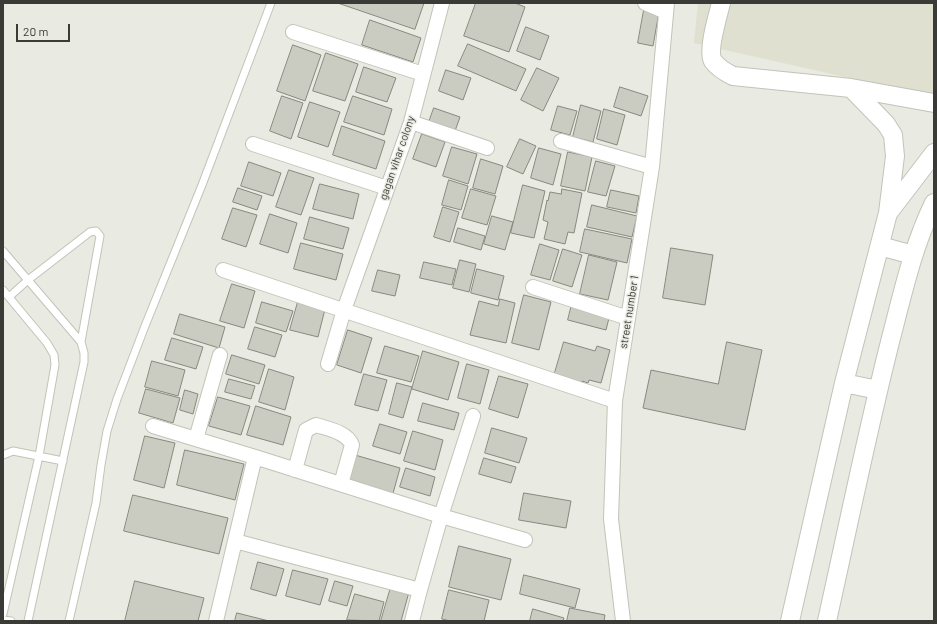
<!DOCTYPE html>
<html>
<head>
<meta charset="utf-8">
<style>
	body { margin:0 }
	#map { position:relative; width:937px; height:624px; overflow:hidden; background:#e9eae1; font-family:Barlow,sans-serif }
	canvas { display:block }
	.frame { position:absolute; inset:0; border:4px solid #3a3b37; pointer-events:none }
	.scale { position:absolute; left:16px; top:24px; width:54px; height:18px; box-sizing:border-box; border:2px solid #3a3b37; border-top:0; padding-left:5px; font-size:12px; line-height:14px; white-space:nowrap; color:#3a3b37; -webkit-text-stroke:3px #e9eae1; paint-order:stroke }
</style>
</head>
<body>
<div id="map">
<canvas width="937" height="624"></canvas>
<div class="frame"></div>
<div class="scale">20 m</div>
</div>
<script>
const c = document.querySelector('canvas').getContext('2d');
c.lineJoin = 'round';
function fill(path, color) { c.fillStyle = color; c.fill(path, 'evenodd'); }
function strokePath(path, color, width, dash) { c.strokeStyle = color; c.lineWidth = width; c.lineCap = dash ? 'butt' : 'round'; c.setLineDash(dash || []); c.stroke(path); }
function drawText(font, color, halo, rows, align = 'center') {
  c.font = font + ' Barlow,sans-serif'; c.lineWidth = 3; c.setLineDash([]); c.textBaseline = 'middle'; c.strokeStyle = halo; c.fillStyle = color; for (const [text, x, y, turn = 0] of rows) {
    c.save(); c.translate(x, y); c.rotate((+turn || 0) * Math.PI / 180); c.textAlign = isNaN(turn) ? turn : align; if (halo) c.strokeText(text, 0, 0); c.fillText(text, 0, 0); c.restore();
  }
}
fill(new Path2D(`
	M698,3H934V97L694,43Z`), '#dfe0cf');
const building = new Path2D(`
	M338,3H424L415,29Z
	M476,3H515L525,7L509,52L464,36Z
	M644,10L659,12L653,46L638,43Z
	M370,20L421,38L413,62L362,45Z
	M526,27L549,36L540,60L517,51Z
	M468,44L526,69L516,91L458,66Z
	M293,45L321,55L305,101L277,91Z
	M326,53L358,64L345,101L313,91Z
	M364,67L396,78L387,102L356,92Z
	M537,68L559,78L543,111L521,100Z
	M446,70L471,78L463,100L439,91Z
	M620,87L648,96L641,116L614,107Z
	M282,96L303,103L291,139L270,131Z
	M353,96L392,109L384,135L344,122Z
	M310,102L340,112L328,147L298,137Z
	M581,105L601,111L593,142L573,137Z
	M558,106L577,111L570,135L551,130Z
	M434,108L460,117L455,131L429,122Z
	M604,109L625,115L617,145L597,139Z
	M342,126L385,141L376,169L333,155Z
	M422,134L445,142L436,167L413,159Z
	M520,139L536,146L523,174L507,167Z
	M452,147L477,154L468,184L443,176Z
	M539,148L561,154L553,185L531,178Z
	M568,152L592,157L585,191L561,186Z
	M481,159L503,166L495,194L473,188Z
	M596,161L615,166L606,196L588,192Z
	M249,162L281,173L273,196L241,186Z
	M289,170L314,178L301,215L276,207Z
	M449,180L468,186L461,210L442,205Z
	M320,184L359,194L353,219L313,209Z
	M523,185L545,191L534,238L511,233Z
	M238,188L262,196L257,210L233,202Z
	M471,189L496,196L487,225L462,218Z
	M562,189L582,193L574,233L568,232L565,244L544,239L548,222L543,220L547,200L548,201L550,192L561,194Z
	M611,190L639,196L636,213L607,207Z
	M592,205L637,216L632,237L587,227Z
	M443,207L459,212L450,242L434,237Z
	M233,208L257,215L246,247L222,239Z
	M270,214L297,223L288,253L260,244Z
	M492,216L513,222L505,250L484,244Z
	M310,217L349,228L343,249L304,239Z
	M458,228L485,236L481,250L454,242Z
	M585,229L632,239L627,263L580,252Z
	M301,243L343,254L336,280L294,269Z
	M540,244L559,250L550,280L531,275Z
	M671,248L713,255L705,305L663,298Z
	M563,249L582,255L572,287L553,281Z
	M589,255L617,262L608,300L580,294Z
	M460,260L476,264L469,292L453,288Z
	M424,262L456,269L452,285L420,278Z
	M477,269L504,276L498,300L471,293Z
	M378,270L400,275L395,296L372,291Z
	M232,284L255,291L244,328L220,321Z
	M524,295L551,302L539,350L512,343Z
	M500,299L515,303L506,343L470,335L479,301L498,306Z
	M262,302L293,311L286,332L256,323Z
	M298,302L325,309L318,337L290,330Z
	M572,304L610,314L606,330L568,320Z
	M180,314L225,327L219,348L174,334Z
	M255,327L282,335L275,357L248,349Z
	M348,330L372,338L361,373L337,365Z
	M172,338L203,347L196,369L165,360Z
	M564,342L595,351L597,346L610,350L601,383L589,380L588,383L582,381V384L554,376Z
	M727,342L762,350L745,430L643,408L651,370L718,384Z
	M385,346L419,356L411,382L377,373Z
	M423,351L459,362L448,400L412,389Z
	M232,355L265,365L259,384L226,374Z
	M152,361L185,370L178,396L145,387Z
	M467,364L489,370L480,404L458,398Z
	M269,369L294,377L285,410L259,402Z
	M364,374L387,380L378,411L355,405Z
	M499,376L528,384L518,418L489,409Z
	M229,379L255,386L251,399L225,392Z
	M397,383L412,387L403,418L389,414Z
	M146,389L180,398L173,423L139,413Z
	M185,390L198,394L193,414L180,410Z
	M218,397L250,406L241,435L209,426Z
	M423,403L459,413L454,430L418,421Z
	M256,406L291,417L283,445L247,435Z
	M380,424L407,432L400,454L373,446Z
	M492,428L527,438L519,463L485,453Z
	M413,431L443,440L435,470L404,461Z
	M145,436L175,443L164,488L134,480Z
	M185,450L244,464L235,500L177,485Z
	M355,455L400,468L392,497L347,484Z
	M484,458L516,467L511,483L479,474Z
	M406,468L435,477L430,496L400,487Z
	M524,493L571,501L566,528L519,520Z
	M133,495L228,518L219,554L124,531Z
	M459,546L511,559L501,600L449,587Z
	M258,562L284,569L276,596L251,589Z
	M293,570L328,579L320,605L286,596Z
	M524,575L580,589L575,608L520,594Z
	M135,581L204,598L198,621H125Z
	M335,581L353,586L347,606L329,601Z
	M391,587L409,592L401,621H381Z
	M449,590L489,600L484,621H450L442,619Z
	M355,594L384,602L379,621L347,620Z
	M570,608L605,615L604,621H567Z
	M533,609L564,618L563,621H530Z
	M237,613L269,621H235Z`);
fill(building, '#cacbc1');
strokePath(building, '#87887f', 1);
const service = new Path2D(`
	M3,251L81,342L84,353V362L28,621
	M3,290L47,343L54,355L55,365L39,456L3,614
	M9,297L28,280L90,232L96,231L100,236L81,342
	M3,455L13,451L63,461
	M3,620L11,621
	M69,621L96,503L101,465L107,431L117,399L145,326L202,185L271,3`);
const minor = new Path2D(`
	M645,3L666,12
	M293,32L423,74
	M411,122L487,148
	M561,141L652,167
	M253,144L387,188
	M223,270L615,401
	M533,287L628,318
	M328,364L344,310L411,122L442,3
	M153,426L255,457L235,541
	M196,439L220,355
	M255,457L441,516L525,540
	M295,470L306,430L316,425C328,429 347,432 352,445L341,484
	M420,590L441,516L473,416
	M216,621L235,541L420,590L412,621
	M623,621L611,519L615,401L652,167L667,3`);
const tertiary = new Path2D(`
	M721,3C718,15 707,51 713,61C718,68 725,72 733,76L851,88L934,103
	M889,212L934,153
	M880,246L913,255
	M844,383L878,390
	M790,621L844,383L888,213L895,156L893,135L886,124L851,88
	M827,621C848,527 867,432 891,338C903,292 913,246 934,203`);
strokePath(service, '#c2c3b9', 9);
strokePath(minor, '#c2c3b9', 16);
strokePath(tertiary, '#c2c3b9', 20);
strokePath(service, '#fff', 7);
strokePath(minor, '#fff', 14);
strokePath(tertiary, '#fff', 18);
drawText('11px', '#3a3b37', '#e9eae1', [
	["gagan vihar colony",397,158,-71],
	["street number 1",629,312,-81]
]);
</script>
</body>
</html>
